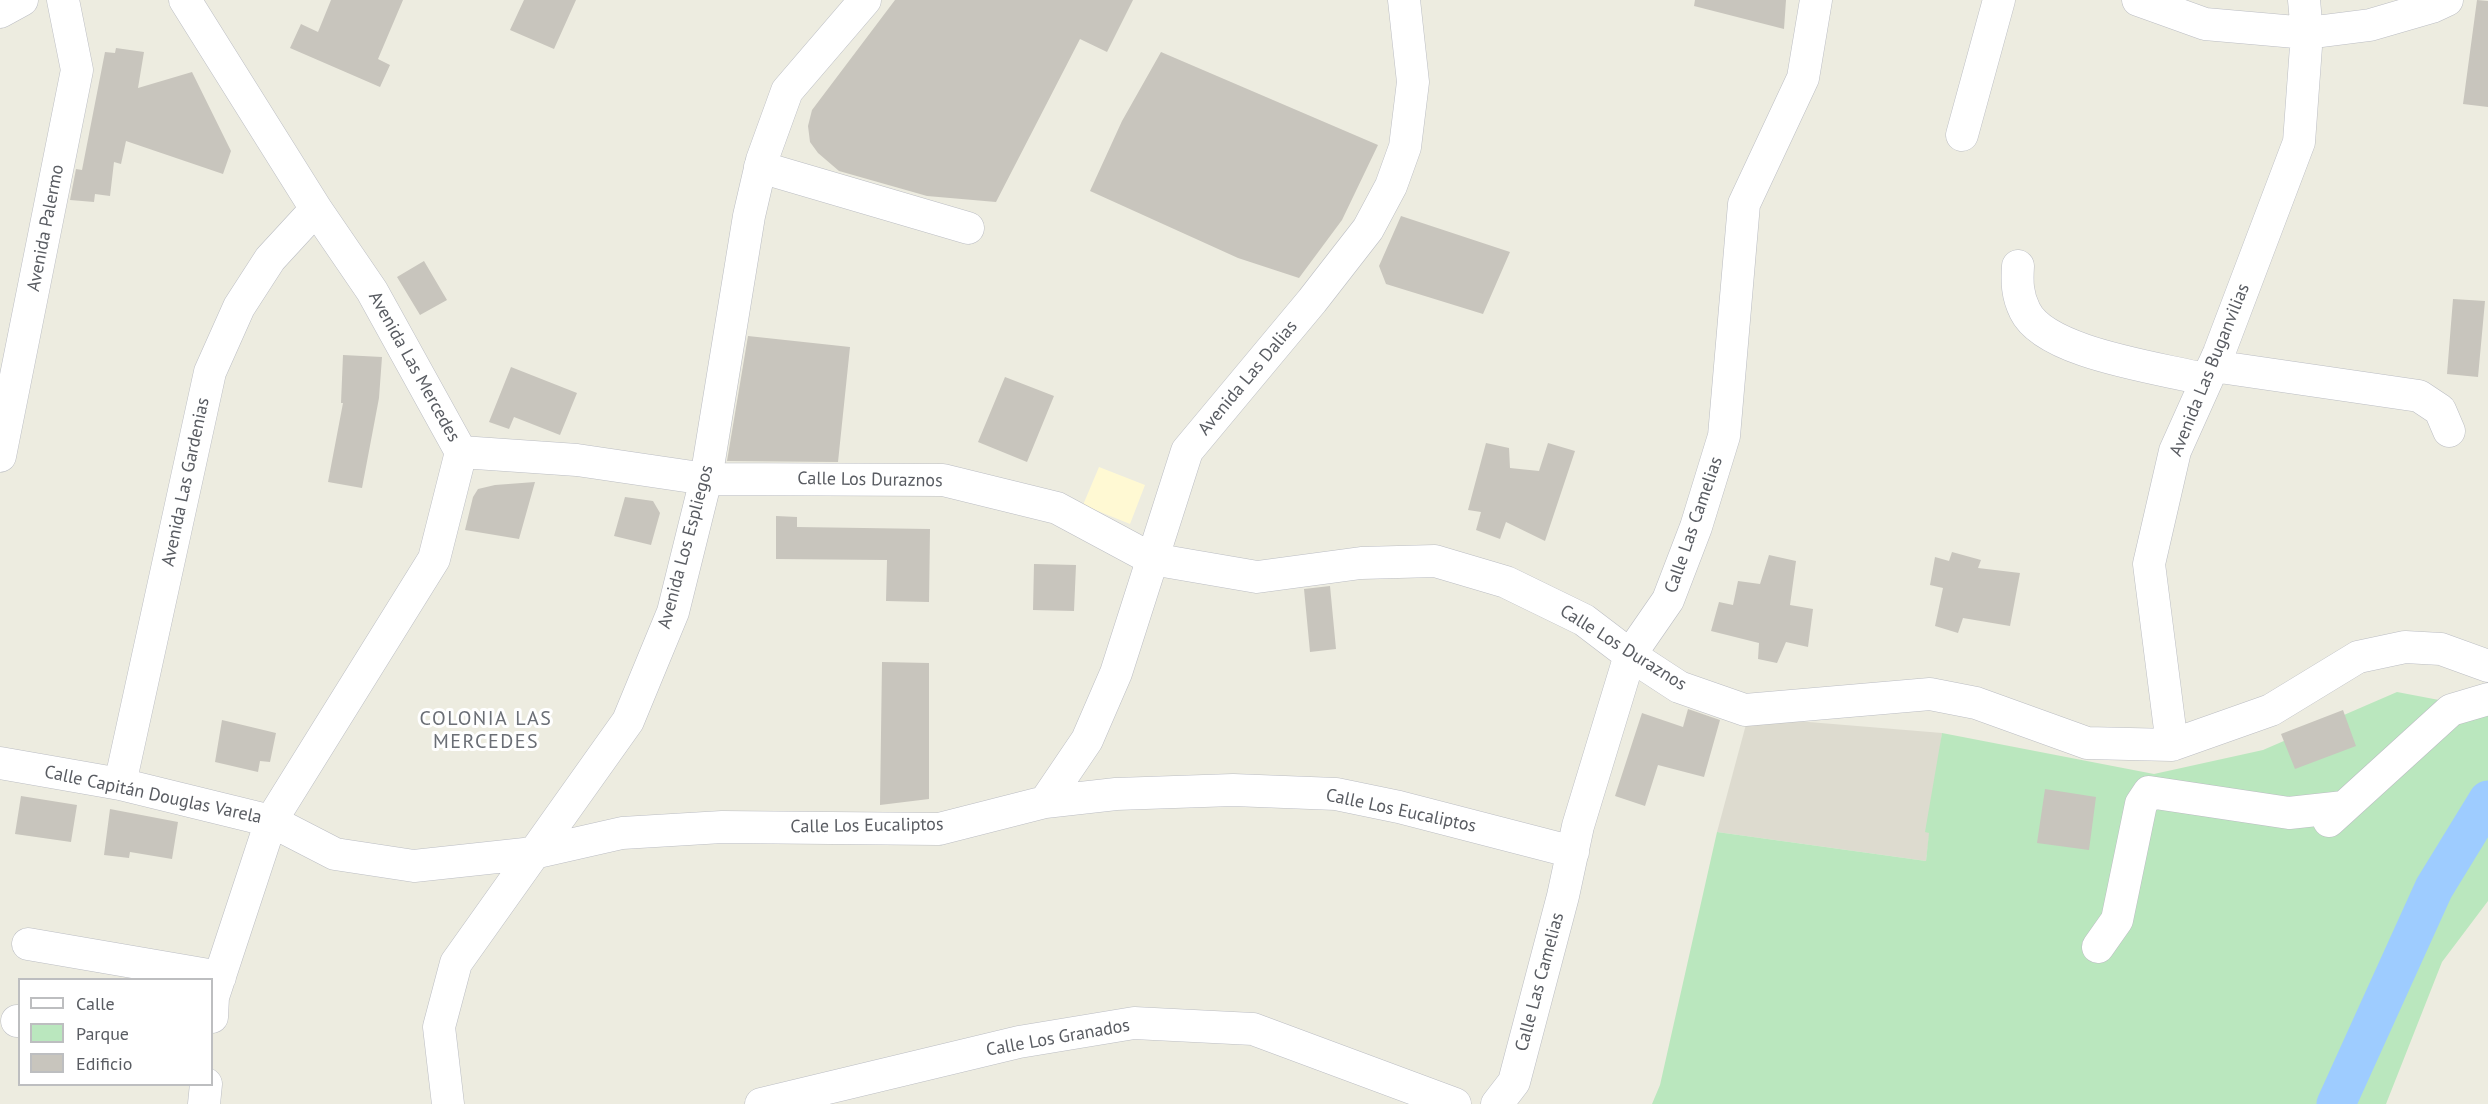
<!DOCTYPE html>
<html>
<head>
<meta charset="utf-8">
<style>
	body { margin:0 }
	#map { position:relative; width:2488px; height:1104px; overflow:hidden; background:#edece0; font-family:"PT Sans",sans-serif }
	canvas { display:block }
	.legend { position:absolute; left:18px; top:978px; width:195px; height:108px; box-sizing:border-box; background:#fff; border:2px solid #bdbec0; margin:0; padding:8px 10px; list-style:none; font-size:18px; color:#595c62 }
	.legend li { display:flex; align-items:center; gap:12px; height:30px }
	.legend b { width:30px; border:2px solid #bdbec0 }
</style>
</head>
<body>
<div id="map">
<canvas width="2488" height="1104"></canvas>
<ul class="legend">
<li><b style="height:8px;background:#fff"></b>Calle</li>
<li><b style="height:16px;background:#bae7be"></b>Parque</li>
<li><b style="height:16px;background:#c8c5bd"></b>Edificio</li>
</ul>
</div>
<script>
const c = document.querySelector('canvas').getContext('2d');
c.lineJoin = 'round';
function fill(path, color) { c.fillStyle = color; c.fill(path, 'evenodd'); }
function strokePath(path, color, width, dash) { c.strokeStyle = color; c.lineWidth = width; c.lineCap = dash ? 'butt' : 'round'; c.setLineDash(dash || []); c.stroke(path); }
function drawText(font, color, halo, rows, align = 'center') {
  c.font = font + ' "PT Sans",sans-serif'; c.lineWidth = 6; c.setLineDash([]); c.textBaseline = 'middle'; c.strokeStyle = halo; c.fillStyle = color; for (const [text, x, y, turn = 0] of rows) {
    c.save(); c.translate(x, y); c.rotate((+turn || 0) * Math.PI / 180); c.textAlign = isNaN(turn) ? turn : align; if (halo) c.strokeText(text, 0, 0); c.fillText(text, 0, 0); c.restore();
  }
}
fill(new Path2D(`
	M1099,467L1145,485L1130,524L1083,505Z`), '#fff9d3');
fill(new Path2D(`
	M1748,717L1942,733L1926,861L1717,832Z`), '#dddbcf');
fill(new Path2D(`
	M2397,692L2439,700L2488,713V901L2442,962L2386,1104H1652L1660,1085L1717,832L1926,861L1929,833L1925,832L1942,733L2154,774L2263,750Z`), '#bae7be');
strokePath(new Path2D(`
	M2336,1104L2434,888L2488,800`), '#9eccff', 39);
fill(new Path2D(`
	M331,0H403L378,59L390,65L380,87L290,48L301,24L318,32Z
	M524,0H576L554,49L510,30Z
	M895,0H1133L1107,52L1080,39L996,202L927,196L839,171L818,153L810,142L808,126L812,110Z
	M1695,0H1786L1784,29L1694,6Z
	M2477,0L2488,1V107L2463,104Z
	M116,48L144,52L138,88L192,72L231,151L223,174L126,141L121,164L114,162L110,196L95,194L94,202L70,200L76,169L82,170L105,52L115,53Z
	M1161,52L1378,145L1342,220L1299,278L1238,258L1090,191L1122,121Z
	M1401,216L1510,252L1483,314L1386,284L1379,266Z
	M424,261L447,300L420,315L397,277Z
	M2453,299L2485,301L2478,377L2447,374Z
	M748,336L850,347L838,462L727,461Z
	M343,355L382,357L379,398L362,488L328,482L343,403H341Z
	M511,367L577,393L560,435L514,417L509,429L489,422Z
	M1005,377L1054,396L1027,462L978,442Z
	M1486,443L1509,448L1510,468L1539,471L1548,443L1575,451L1545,541L1506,522L1500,539L1476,530L1481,512L1468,510Z
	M535,482L519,539L465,530L473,497L478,489L495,485Z
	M625,497L653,501L660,513L651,545L614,536Z
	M776,516L797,517V527L930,529L929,602L886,601L887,560L776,559Z
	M1952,552L1981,560L1978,568L2020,573L2010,626L1963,618L1958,633L1935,626L1943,588L1930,585L1935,557L1949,561Z
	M1769,555L1796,561L1790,605L1813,609L1808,647L1786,642L1777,663L1758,659L1759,643L1711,631L1719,602L1733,605L1738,581L1760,584Z
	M1034,564L1076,565L1074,611L1033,610Z
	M1330,586L1336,649L1310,652L1304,589Z
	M882,662L929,663V799L880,805Z
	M1688,709L1720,720L1704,777L1658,765L1645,806L1615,796L1642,713L1683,727Z
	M2343,710L2356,746L2295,769L2281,734Z
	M222,720L276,733L270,762L260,761L258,772L215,762Z
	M2045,789L2096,797L2089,850L2037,843Z
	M21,796L77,805L71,842L15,834Z
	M110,809L178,822L172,859L130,852L129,858L104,855Z`), '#c8c5bd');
const minor = new Path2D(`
	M185,0L316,209L372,291L461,452L434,559L271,821L213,997L212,1017
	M2138,0L2205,24L2307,33L2370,25L2432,7L2447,0
	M0,12L22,0
	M1962,135L1999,0
	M760,167L968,228
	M2018,266C2017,282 2017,295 2025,311C2046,354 2162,368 2207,380
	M2213,366L2419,396L2440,410L2449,431
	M461,452L577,460L706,479L943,480L1057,508L1152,559L1257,577L1361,563L1435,561L1506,582L1584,620L1630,655L1679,687L1745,710L1930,694L1976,703L2087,743L2172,745L2271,710L2358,657L2405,647L2441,649L2488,666
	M0,456L77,70L63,0
	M2172,745L2149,564L2175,451L2219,353L2299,142L2307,33L2304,0
	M0,763L120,784L271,821L335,854L414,866L534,853L622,833L722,827L939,829L1045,802L1116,794L1233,790L1336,794L1399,807L1573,852
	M120,784L210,372L239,307L270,259L316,209
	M1045,802L1087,740L1116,673L1187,451L1312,301L1368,229L1391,186L1405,147L1413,82L1404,0
	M2329,821L2451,710L2488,699
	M28,944L220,977
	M2098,947L2117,920L2141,804L2149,792L2289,813L2344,807
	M17,1021H20
	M204,1104L206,1084
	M448,1104L439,1027L456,963L628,721L673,612L706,479L749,216L762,160L787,91L865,0
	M761,1104L1019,1042L1134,1023L1253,1029L1455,1104
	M1497,1104L1514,1082L1563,896L1578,826L1630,655L1668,600L1696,527L1724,436L1744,204L1803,78L1816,0`);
strokePath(minor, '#bbbdc3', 33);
strokePath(minor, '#fff', 32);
drawText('18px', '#595c62', '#fff', [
	["Avenida Palermo",46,228,-79],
	["Avenida Las Mercedes",414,367,61],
	["Avenida Las Buganvilias",2210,370,-68],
	["Avenida Las Dalias",1248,378,-50],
	["Calle Los Duraznos",870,480,1],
	["Avenida Las Gardenias",186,482,-78],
	["Calle Las Camelias",1694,525,-71],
	["Avenida Los Espliegos",686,547,-75],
	["Calle Los Duraznos",1623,648,32],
	["Calle Capitán Douglas Varela",153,795,12],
	["Calle Los Eucaliptos",1401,811,12],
	["Calle Los Eucaliptos",867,826,-1],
	["Calle Las Camelias",1540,982,-75],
	["Calle Los Granados",1058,1038,-10]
]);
c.letterSpacing = '1.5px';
drawText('20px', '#6a6e75', '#fff', [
	["COLONIA LAS",486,719],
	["MERCEDES",486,742]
]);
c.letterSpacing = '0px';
</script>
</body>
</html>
